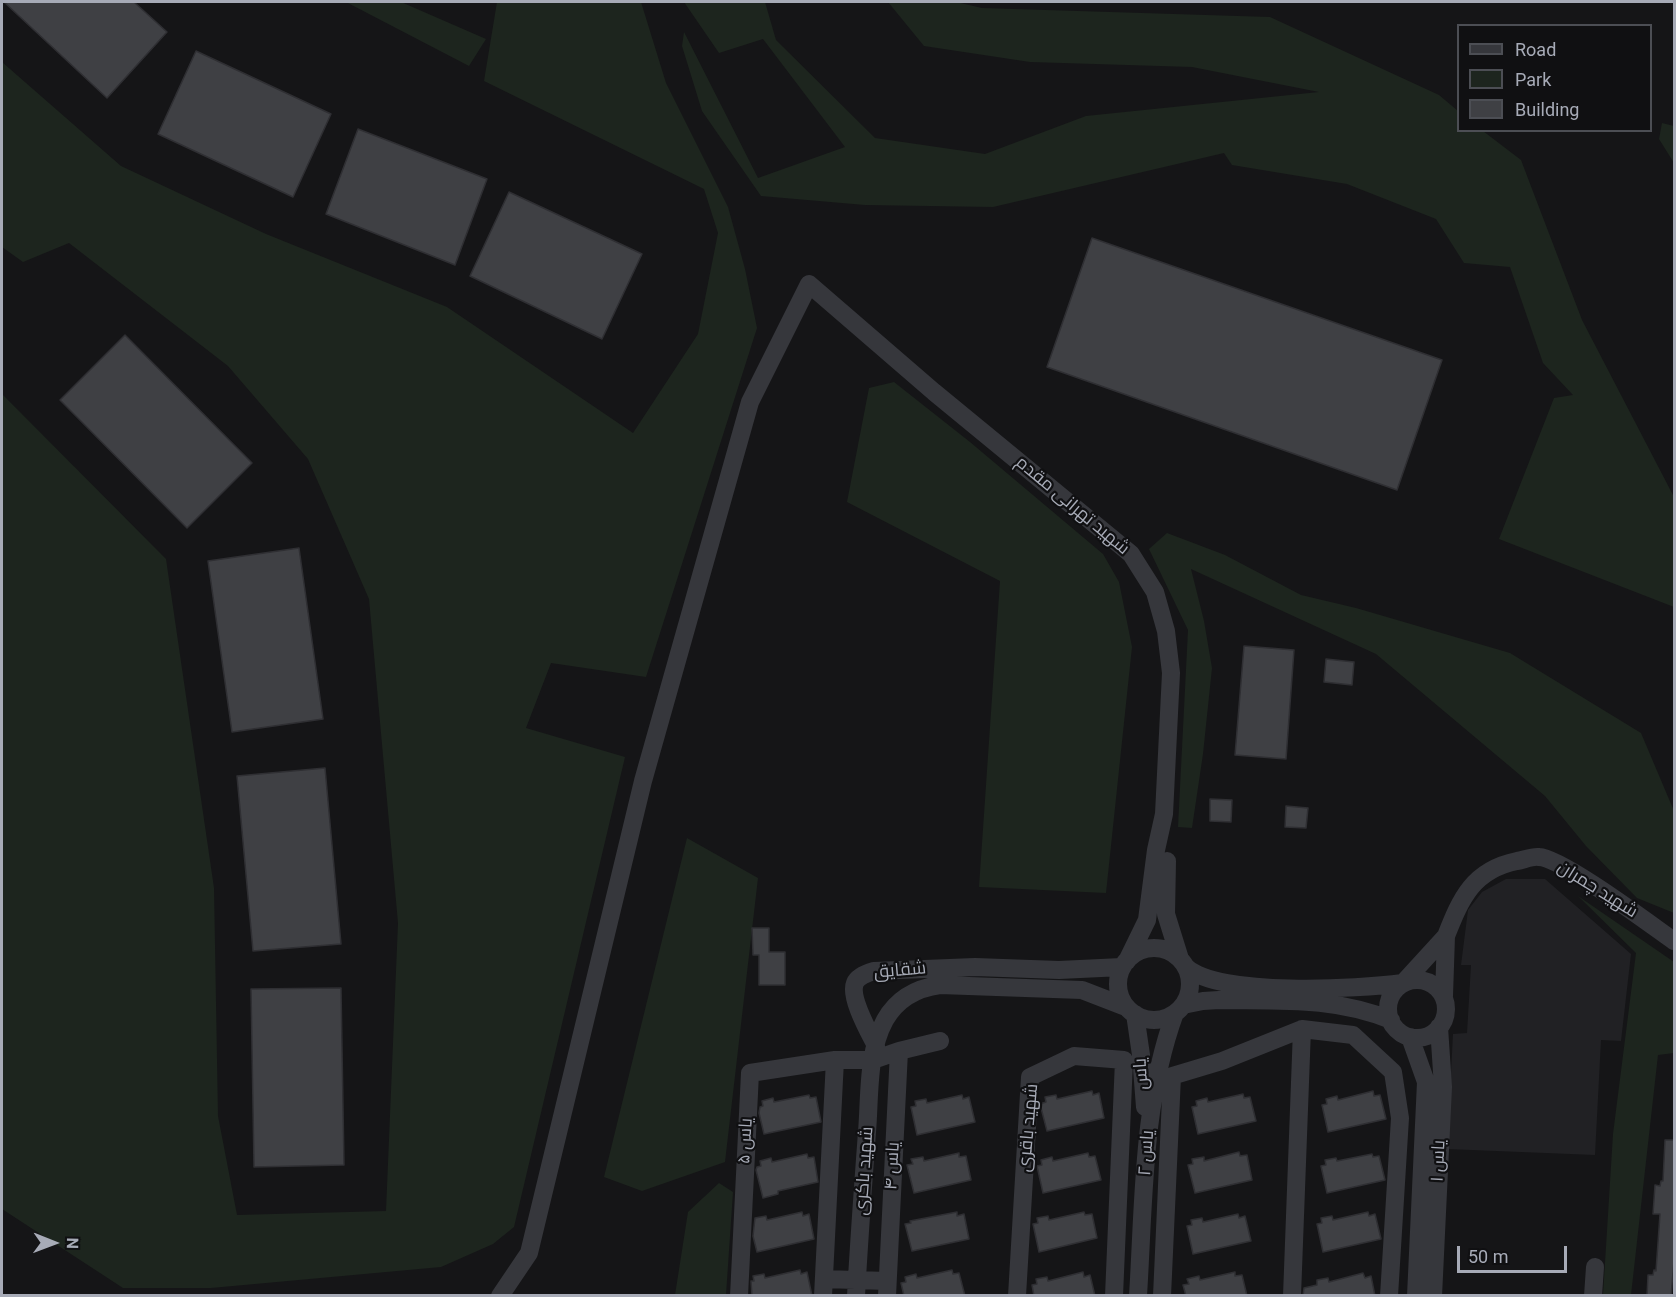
<!DOCTYPE html>
<html>
<head>
<meta charset="utf-8">
<style>
	body { margin:0 }
	#map { position:relative; width:1676px; height:1297px; overflow:hidden; background:#151517; font-family:Roboto,sans-serif }
	canvas { display:block }
	.frame { position:absolute; inset:0; border:3px solid #a7abb7; pointer-events:none }
	.legend { position:absolute; left:1457px; top:24px; width:195px; height:108px; box-sizing:border-box; background:#101012; border:2px solid #4c4e54; margin:0; padding:8px 10px; list-style:none; font-size:18px; color:#a7abb7 }
	.legend li { display:flex; align-items:center; gap:12px; height:30px }
	.legend b { width:30px; border:2px solid #4c4e54 }
	.north { position:absolute; left:24px; top:1213px; width:60px; height:60px; -webkit-text-stroke:4px #101012; paint-order:stroke; rotate:91deg; font-size:16px; font-weight:700; line-height:24px; text-align:center; color:#a7abb7 }
	.north::after { content:''; display:block; margin:auto; width:21px; height:27px; background:#a7abb7; clip-path:polygon(50% 0,100% 100%,50% 72%,0 100%) }
	.scale { position:absolute; left:1457px; top:1246px; width:110px; height:27px; box-sizing:border-box; border:3px solid #a7abb7; border-top:0; padding-left:8px; font-size:18px; line-height:21px; white-space:nowrap; color:#a7abb7; -webkit-text-stroke:4px #101012; paint-order:stroke }
</style>
</head>
<body>
<div id="map">
<canvas width="1676" height="1297"></canvas>
<div class="frame"></div>
<ul class="legend">
<li><b style="height:8px;background:#36373c"></b>Road</li>
<li><b style="height:16px;background:#1d251e"></b>Park</li>
<li><b style="height:16px;background:#3f4044"></b>Building</li>
</ul>
<div class="north">N</div>
<div class="scale">50 m</div>
</div>
<script>
const c = document.querySelector('canvas').getContext('2d');
c.lineJoin = 'round';
function fill(path, color) { c.fillStyle = color; c.fill(path, 'evenodd'); }
function strokePath(path, color, width, dash) { c.strokeStyle = color; c.lineWidth = width; c.lineCap = dash ? 'butt' : 'round'; c.setLineDash(dash || []); c.stroke(path); }
function drawText(font, color, halo, rows, align = 'center') {
  c.font = font + ' Roboto,Cairo,sans-serif'; c.lineWidth = 4.5; c.setLineDash([]); c.textBaseline = 'middle'; c.strokeStyle = halo; c.fillStyle = color; for (const [text, x, y, turn = 0] of rows) {
    c.save(); c.translate(x, y); c.rotate((+turn || 0) * Math.PI / 180); c.textAlign = isNaN(turn) ? turn : align; if (halo) c.strokeText(text, 0, 0); c.fillText(text, 0, 0); c.restore();
  }
}
fill(new Path2D(`
	M1506,879H1545L1631,954L1621,1041L1601,1040L1595,1155L1447,1149L1453,1034L1467,1033L1471,965H1461L1468,910L1482,892Z`), '#212124');
fill(new Path2D(`
	M346,2H401L486,39L469,66Z
	M497,2H641L666,83L728,207L745,269L757,328L646,677L551,663L526,728L625,757L514,1227L493,1244L441,1267L211,1288H123L2,1209V394L166,559L214,888L218,1116L237,1215L386,1211L398,923L369,599L308,459L228,366L69,243L23,262L2,247V62L121,166L266,234L447,307L633,433L698,334L718,233L704,189L484,81Z
	M684,2H765L776,40L875,138L985,154L1086,116L1319,92L1192,67L1030,62L924,46L888,2H956L982,8L1270,17L1439,95L1458,111V130L1483,131L1521,160L1582,320L1674,497V607L1499,539L1554,398L1573,395L1543,363L1510,267L1464,263L1436,219L1347,184L1232,165L1224,153L993,207L865,205L761,196L702,111L682,46L684,32L758,178L845,147L763,39L719,53Z
	M1662,123L1674,126V163L1659,139Z
	M894,382L970,442L1103,554L1119,582L1132,647L1106,893L979,887L1000,581L847,502L869,388Z
	M1167,533L1225,555L1301,595L1356,608L1510,653L1641,733L1674,811V913L1637,898L1586,846L1545,796L1376,654L1191,569L1204,621L1212,668L1203,754L1192,828L1178,827L1188,630L1149,549Z
	M687,838L758,878L725,1162L642,1191L604,1177Z
	M1578,896L1674,962V1053L1658,1055L1631,1295H1603L1613,1134L1636,953Z
	M719,1183L733,1192L726,1295H675L688,1212Z`), '#1d251e');
const building = new Path2D(`
	M4,2H134L167,32L107,98Z
	M196,51L331,114L293,197L158,134Z
	M358,129L487,179L455,265L326,214Z
	M509,192L642,254L602,339L470,276Z
	M1092,238L1442,360L1397,490L1047,367Z
	M125,335L252,463L187,528L60,400Z
	M299,548L323,719L232,732L208,561Z
	M1244,646L1294,650L1286,759L1235,755Z
	M1326,659L1354,662L1352,685L1324,682Z
	M325,768L341,944L253,951L237,776Z
	M1210,799L1232,800L1231,822L1210,821Z
	M1286,806L1308,808L1306,828L1285,827Z
	M752,928H769V952H785V985H759V955H753Z
	M341,988L344,1165L254,1167L251,989Z
	M1092,1091L1093,1095L1099,1093L1104,1118L1047,1131L1040,1104L1046,1102L1045,1097L1056,1095L1057,1099Z
	M1373,1091L1374,1096L1380,1095L1386,1119L1328,1132L1322,1105L1327,1104L1326,1099L1337,1096L1338,1100Z
	M1243,1094L1244,1098L1250,1097L1256,1121L1198,1134L1192,1107L1197,1106L1196,1101L1207,1098L1208,1102Z
	M809,1095L810,1098L816,1097L821,1122L764,1134L759,1113L760,1107L763,1106L762,1101L773,1098L774,1102Z
	M962,1095L963,1099L969,1097L975,1122L917,1135L911,1107L916,1106L915,1101L926,1099L927,1103Z
	M1665,1140H1674V1261L1671,1296H1647L1648,1275H1653L1654,1270L1656,1271L1660,1214H1653L1655,1185L1660,1186L1661,1181H1663Z
	M1239,1152L1240,1156L1247,1155L1252,1180L1195,1193L1188,1165L1193,1164L1192,1159L1204,1157V1161Z
	M959,1153V1157L966,1156L971,1180L914,1193L907,1165L913,1164L911,1159L923,1157L924,1161Z
	M1088,1153L1089,1157L1095,1156L1101,1180L1043,1193L1037,1166L1042,1165L1041,1160L1052,1157L1053,1161Z
	M807,1154L808,1158L814,1157L818,1182L778,1191V1194L763,1198L756,1170L757,1167L761,1166L760,1161L771,1158L772,1162Z
	M1372,1154L1373,1157L1379,1156L1385,1180L1327,1193L1321,1166L1326,1165L1325,1160L1336,1158L1337,1161Z
	M802,1212L803,1216L809,1214L814,1239L757,1252L753,1236L755,1218L766,1216L767,1220Z
	M957,1212V1216L964,1214L969,1239L912,1251L905,1224L911,1223L910,1221Z
	M1084,1212L1085,1215L1092,1214L1097,1238L1039,1252L1033,1224L1038,1223L1037,1218L1048,1216L1049,1220Z
	M1368,1212L1369,1216L1375,1214L1381,1239L1323,1252L1317,1224L1322,1223L1321,1218L1332,1216L1333,1220Z
	M1238,1214L1239,1218L1245,1216L1251,1241L1193,1254L1187,1226L1192,1225L1191,1220L1202,1218L1203,1222Z
	M800,1270L801,1274L807,1272L812,1296H752L751,1281H754L753,1276L764,1274L765,1278Z
	M952,1270L953,1274L959,1273L965,1296H904L901,1283L906,1282L905,1277L916,1274L917,1278Z
	M1083,1272L1084,1277L1090,1275L1095,1296H1034L1032,1285L1037,1284L1036,1279L1047,1277L1048,1281Z
	M1235,1272V1276L1242,1275L1247,1296H1186L1183,1285L1189,1284L1187,1279L1199,1276L1200,1280Z
	M1363,1273L1365,1278L1371,1276L1375,1296H1303L1304,1288L1317,1285V1280L1328,1278L1329,1282Z`);
fill(building, '#3f4044');
strokePath(building, '#2f2f33', 1.5);
strokePath(new Path2D(`
	M1167,861L1166,914L1180,959
	M1446,936C1461,898 1473,870 1517,861C1524,860 1532,856 1539,857C1562,858 1651,925 1674,941
	M1118 984a36 36 0 1 1 72 0a36 36 0 1 1-72 0Z
	M1186,967C1218,997 1359,989 1403,983L1446,936L1444,996
	M1388 1009a29 29 0 1 1 58 0a29 29 0 1 1-58 0Z
	M1183,1005L1203,1001L1219,1000C1280,1001 1334,997 1391,1020
	M1135,1014L1141,1055L1145,1107
	M1410,1037L1426,1082L1416,1296
	M876,1046C869,1032 849,997 855,983C858,976 867,973 874,971L975,967L1059,970L1122,967
	M824,1279L887,1281
	M500,1296L529,1253L643,781L750,402L809,284L934,392L1131,554L1155,592L1166,631L1171,673L1164,814L1156,850L1147,920L1127,961
	M739,1296L750,1073L835,1060H873L899,1051
	M823,1296L835,1060
	M856,1296C859,1241 863,1186 867,1132C870,1096 867,1053 885,1020C897,999 917,988 940,985L1082,990L1126,1007
	M887,1296L899,1051L940,1041
	M1017,1296L1030,1077L1074,1056L1124,1060L1114,1296
	M1138,1296C1144,1201 1142,1103 1175,1013
	M1162,1296L1172,1076L1222,1061L1302,1029
	M1292,1296L1302,1029L1353,1035L1393,1072L1400,1118L1389,1296
	M1433,1296L1443,1087L1439,1027
	M1593,1296L1595,1267`), '#36373c', 18);
drawText('18px', '#a7abb7', '#101012', [
	["شهید تهرانی مقدم",1072,506,40],
	["شهید چمران",1597,890,32],
	["شقایق",900,971,-5],
	["یاس",1142,1074,-94],
	["شهید باقری",1029,1128,-85],
	["یاس ۵",746,1141,-87],
	["یاس ۲",1147,1153,-86],
	["یاس ۱",1439,1161,-87],
	["یاس ۴",893,1166,-87],
	["شهید باکری",865,1171,-86]
]);
</script>
</body>
</html>
